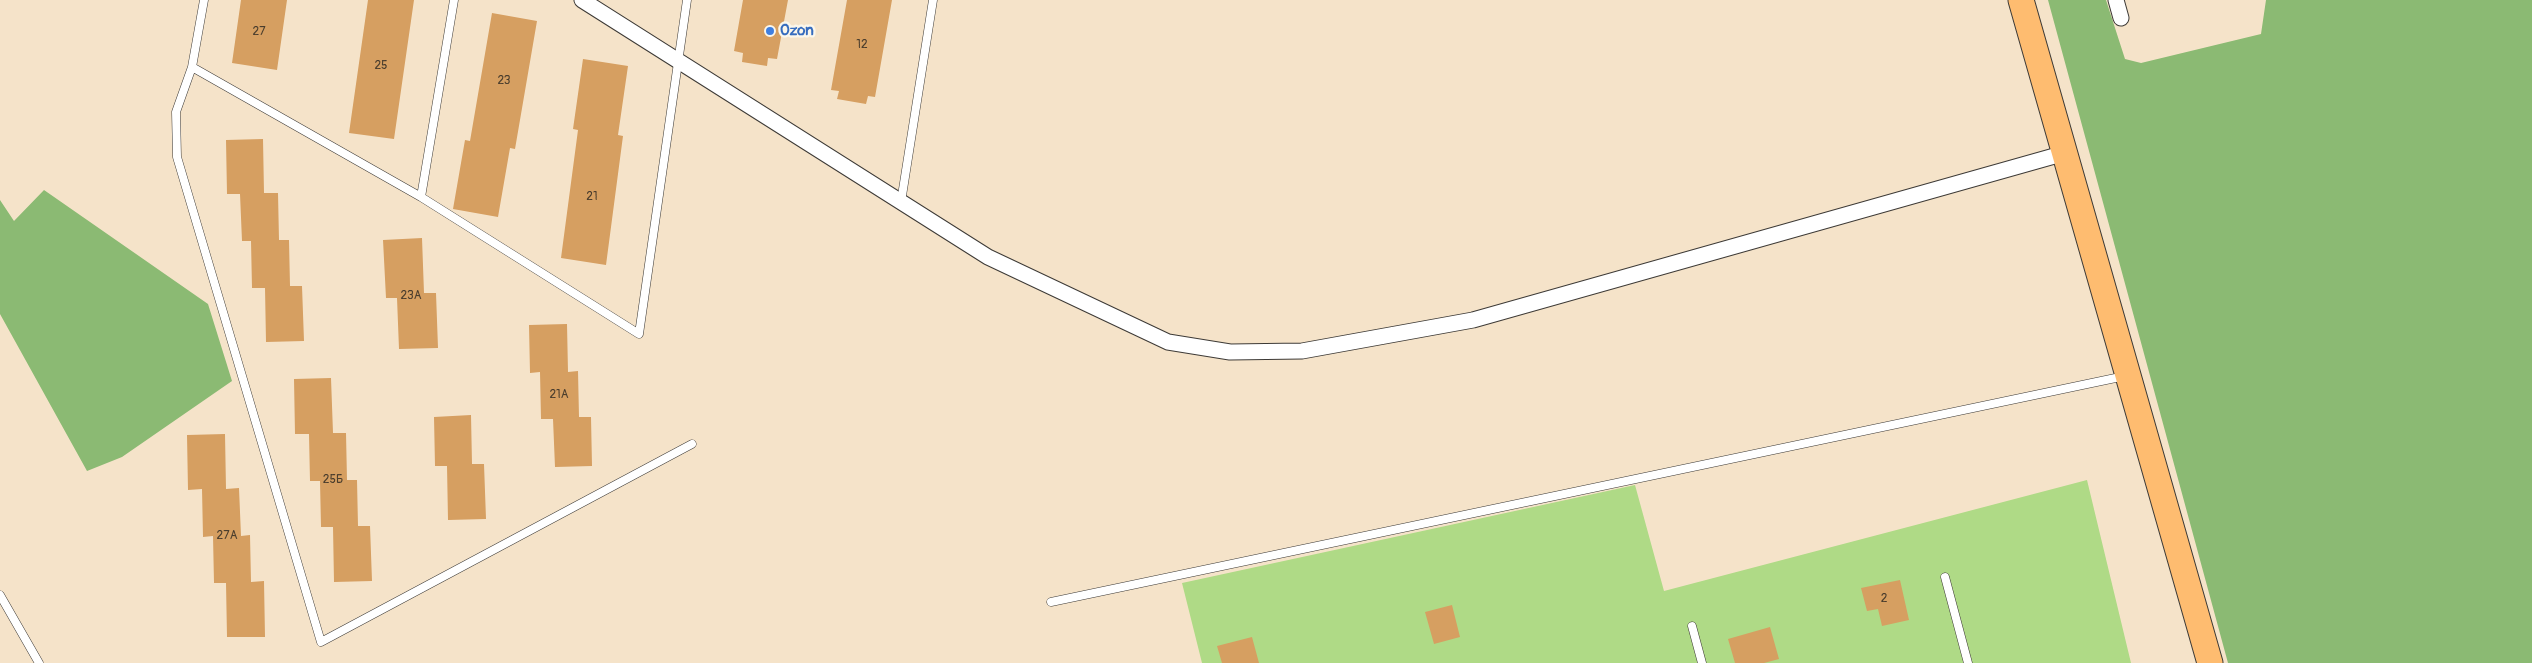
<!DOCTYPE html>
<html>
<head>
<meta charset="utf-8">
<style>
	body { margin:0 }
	canvas { display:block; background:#f5e3c9 }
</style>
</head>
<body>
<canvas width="2532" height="663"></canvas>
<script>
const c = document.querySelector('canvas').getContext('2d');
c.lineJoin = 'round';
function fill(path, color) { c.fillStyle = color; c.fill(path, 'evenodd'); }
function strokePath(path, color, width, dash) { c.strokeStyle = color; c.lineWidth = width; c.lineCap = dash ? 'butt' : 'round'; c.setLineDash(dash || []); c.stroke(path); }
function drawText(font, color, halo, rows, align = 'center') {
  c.font = font + ' Pangolin,sans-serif'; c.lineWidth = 4.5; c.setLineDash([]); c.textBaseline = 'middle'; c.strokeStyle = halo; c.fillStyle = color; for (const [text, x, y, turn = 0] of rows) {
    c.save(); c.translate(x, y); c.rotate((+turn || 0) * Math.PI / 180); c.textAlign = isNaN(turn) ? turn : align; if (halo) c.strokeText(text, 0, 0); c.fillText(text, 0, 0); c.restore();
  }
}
fill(new Path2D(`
	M2087,480L2131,663H1202L1182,583L1635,485L1664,591Z`), '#afda86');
fill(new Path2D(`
	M2048,0H2106L2125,59L2141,63L2261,34L2266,0H2532V663H2228Z
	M44,190L208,304L232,381L122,457L87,471L0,314V200L14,221Z`), '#8bba73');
fill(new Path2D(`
	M241,0H287L277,70L232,63Z
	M368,0H414L394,139L349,133Z
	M743,0H788L777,59L768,58L767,66L742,62L743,53L734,51Z
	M847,0H892L875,97L868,96L866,104L837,99L839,91L831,90Z
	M492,13L537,21L515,149L510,148L498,217L453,209L465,140L470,141Z
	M583,59L628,66L618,135L623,136L606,265L561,258L578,130L573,129Z
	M263,139L264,193H278L279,240H289L290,286H302L304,341L266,342L265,288H252L251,241H242L240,194H227L226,140Z
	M422,238L424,293H436L438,348L399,349L397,298H386L383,240Z
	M567,324L568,372L578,371L579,417H591L592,466L555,467L553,419H541L540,372L530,373L529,325Z
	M331,378L333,433H346L347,480H357L358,526H370L372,581L334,582L333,527H321L320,481H310L309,434H295L294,379Z
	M471,415L472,464H484L486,519L448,520L447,466H435L434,417Z
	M225,434L226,489L239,488L241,536L250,535L251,582L264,581L265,637H227L226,583H214L213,536L203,537L202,489L188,490L187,435Z
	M1900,580L1909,620L1882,626L1878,609L1867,611L1861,588Z
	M1452,605L1460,637L1434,644L1425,612Z
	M1770,627L1779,659L1764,663H1735L1728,639Z
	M1252,637L1259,663H1222L1217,646Z`), '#d69f61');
const service = new Path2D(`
	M204,0L192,67L421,197L639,334L687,0
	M192,67L176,112L177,157L321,642L692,444
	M421,197L454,0
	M901,202L933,0
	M1945,577L1968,663
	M0,595L39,663
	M1051,602L2125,376
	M1692,626L1702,663`);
const minor = new Path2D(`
	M582,0L988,257L1168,342L1230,352L1302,351L1473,320L2065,153
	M2116,0L2121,18`);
const primary = new Path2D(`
	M2021,0L2210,663`);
strokePath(service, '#3d3a36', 9);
strokePath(minor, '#3d3a36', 17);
strokePath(primary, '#3d3a36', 27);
strokePath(service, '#fff', 8);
strokePath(minor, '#fff', 15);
strokePath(primary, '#febc70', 25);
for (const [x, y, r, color] of [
	[770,31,5,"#3f7fe0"]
]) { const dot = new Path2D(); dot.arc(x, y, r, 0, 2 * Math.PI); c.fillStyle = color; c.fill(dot); strokePath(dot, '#fbf7ec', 2); }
drawText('12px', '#4a3d2d', null, [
	["27",259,32],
	["12",862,45],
	["25",381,66],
	["23",504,81],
	["21",592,197],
	["23А",411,296],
	["21А",559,395],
	["25Б",333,480],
	["27А",227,536],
	["2",1884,599]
]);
drawText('bold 15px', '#366cbe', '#fbf7ec', [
	["Ozon",780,31]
], 'left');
</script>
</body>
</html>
